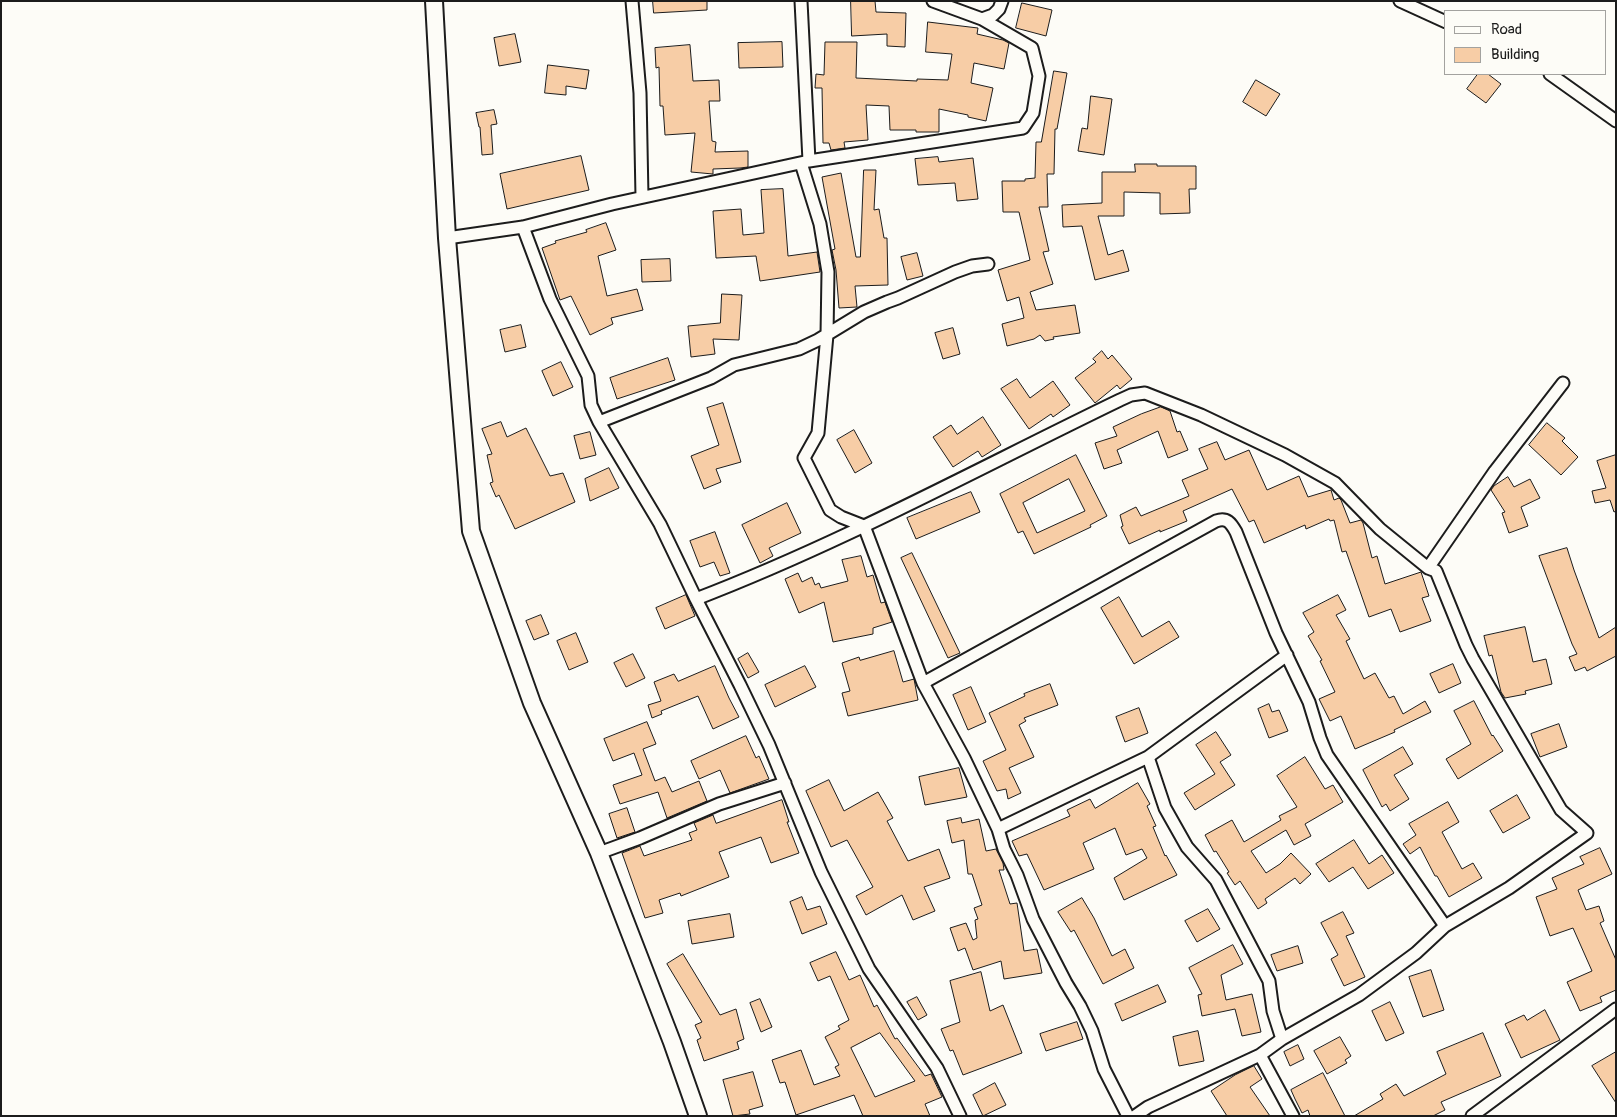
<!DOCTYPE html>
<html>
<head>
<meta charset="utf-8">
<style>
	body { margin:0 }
	#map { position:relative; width:1617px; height:1117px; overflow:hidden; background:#fdfcf7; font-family:Pangolin,sans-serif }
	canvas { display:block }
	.frame { position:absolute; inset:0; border:2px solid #1c1c1c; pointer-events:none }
	.legend { position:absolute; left:1444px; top:10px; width:162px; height:65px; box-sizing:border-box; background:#fdfcf7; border:1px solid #a3a29f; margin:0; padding:6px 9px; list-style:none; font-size:15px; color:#1c1c1c }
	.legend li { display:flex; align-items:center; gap:10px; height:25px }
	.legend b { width:25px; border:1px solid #a3a29f }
</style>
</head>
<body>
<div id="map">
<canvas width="1617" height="1117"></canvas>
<div class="frame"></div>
<ul class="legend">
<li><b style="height:6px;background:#fdfcf7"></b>Road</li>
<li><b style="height:14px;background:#f7cda6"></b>Building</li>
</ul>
</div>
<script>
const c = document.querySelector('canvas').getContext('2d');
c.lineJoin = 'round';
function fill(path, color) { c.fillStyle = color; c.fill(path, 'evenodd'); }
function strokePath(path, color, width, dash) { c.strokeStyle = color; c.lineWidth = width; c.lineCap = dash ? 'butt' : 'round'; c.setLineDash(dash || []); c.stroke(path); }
const building = new Path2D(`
	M653,1H707V10L654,13Z
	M851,1H875L876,12L906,13L905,47L887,46V34L852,36Z
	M1022,3L1052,10L1046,36L1016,28Z
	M928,22L978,28L977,34L1003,40L1009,43L1004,69L974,63L971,83L993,88L986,121L968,117V115L939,109V132H916V130H890L889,106L866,105L868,140L844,142L845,148L831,150L829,143H823L822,88H815L816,74L824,75L825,42H857L856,78L917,81V79L948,80L952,54L926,52Z
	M515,34L521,62L499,66L494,38Z
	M782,42L783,67L739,68L738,43Z
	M690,45L693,81L719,80L720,101H709L712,141L716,142L715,152L748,151V167L740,168L713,169V174L691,172L695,133L665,135L663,106H660L659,67L656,68L655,48Z
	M548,65L589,70L586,89L566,86V95L545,93Z
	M1054,71L1067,73L1057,129H1055L1054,174H1047L1048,207H1039L1049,251L1043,252L1053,284L1030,292L1036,310L1075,305L1080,333L1053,337L1054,339L1045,341L1040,335L1034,339L1007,346L1002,324L1024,318L1019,297L1007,301L998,270L1030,260L1019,212H1003L1002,181H1025V179L1035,178L1036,142H1041Z
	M1478,74H1488L1501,84L1486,103L1467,89Z
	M1256,80L1280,94L1266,116L1243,102Z
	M1091,96L1112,99L1104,155L1078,151L1082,128L1087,129Z
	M494,110L497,124L491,125L493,154L482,155L480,127H479L476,113Z
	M581,156L589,190L507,209L500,174Z
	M938,157L939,162L973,158L978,199L957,201L955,183L918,185L915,159Z
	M1135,164H1157V166H1196V189H1189L1190,213L1160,214V193L1124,192V216H1098L1108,255L1123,250L1129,271L1095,280L1082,226L1063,227L1062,205L1102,203V172H1135Z
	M864,170H876L874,210L879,209L884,238H887L888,285L855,286L857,307L839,308L836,270L832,250L835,249L822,177L841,173L856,257H860Z
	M783,189L788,256L817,252L820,272L760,281L756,256L716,258L713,211L741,209L743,235L764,233L761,190Z
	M606,223L616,250L598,256L607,296L637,289L643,310L611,318L613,324L590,335L571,296L560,300L542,248L556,243L555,241L587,232L586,230Z
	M917,253L923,276L907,280L901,257Z
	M670,259L671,281L642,282L641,260Z
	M722,294L742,295L739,340L713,339L715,354L691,357L688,326L720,323Z
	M521,325L526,347L505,352L500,330Z
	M953,328L960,354L943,359L935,333Z
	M1102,351L1108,359L1112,355L1132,379L1120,389L1117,385L1095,403L1075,378L1096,362L1093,359Z
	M668,358L675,380L617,399L610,378Z
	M561,362L573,387L553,396L542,371Z
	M1017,379L1030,398L1053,381L1070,405L1053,417L1051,414L1029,429L1001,389Z
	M723,403L741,462L716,469L721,482L704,489L691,456L719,445L707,408Z
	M1161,407L1170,411L1177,432L1180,431L1188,450L1168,458L1158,431L1117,450L1122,463L1104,469L1095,443L1117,436L1113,427L1141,414Z
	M983,417L1001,445L982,457L978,451L953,467L933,437L951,425L957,434Z
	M501,422L507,437L526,428L550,476L563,473L575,502L515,529L499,495L496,497L490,483L493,482L487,455L492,454L482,429Z
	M1547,423L1565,438L1562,441L1578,457L1561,475L1529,445Z
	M854,430L872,463L855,473L837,440Z
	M590,432L596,455L580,459L574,436Z
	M1217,442L1225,460L1249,450L1267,490L1299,476L1308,497L1331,490L1334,500L1339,498L1341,500L1350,523L1361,520L1363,523L1372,558L1377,556L1385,584L1421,572L1429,596L1422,598L1431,621L1400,632L1391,609L1369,617L1346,551L1342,552L1334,520L1330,521L1329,519L1306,529L1305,525L1264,543L1254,520L1249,522L1232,489L1183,511L1187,521L1160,532V530L1129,544L1121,527L1123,526L1120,515L1136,507L1141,516L1189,496L1182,480L1208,469L1199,449Z
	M1076,455L1107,516L1090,525L1091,527L1034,554L1023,531L1018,533L1000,494ZM1069,479L1085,511L1037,533L1023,503Z
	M1616,455V511L1614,512L1610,500L1595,503L1592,491L1606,488L1597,461Z
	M609,468L619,488L590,501L585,479Z
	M1508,477L1514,487L1530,479L1540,498L1521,507L1528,526L1509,533L1502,513L1505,512L1491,490L1494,486Z
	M971,492L980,512L916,539L907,518Z
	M787,503L801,533L769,548L773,556L760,563L742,525Z
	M715,532L730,573L720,576L714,562L700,567L690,541Z
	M1567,548L1574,570L1599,638L1616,627V656L1587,671L1585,667L1575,671L1569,657L1577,654L1572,644L1539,556Z
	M912,553L960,653L948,658L901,558Z
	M861,556L867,577L873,575L881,603L885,602L892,622L873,628V634L833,642L824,602L799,613L785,579L798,573L802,582L812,577L815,585L819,583L821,588L848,581L842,560Z
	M686,595L695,616L665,629L656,608Z
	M1338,595L1346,610L1336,615L1350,639L1346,641L1364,679L1375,673L1389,698L1394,696L1403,714L1425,701L1431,712L1394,730L1395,732L1355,749L1341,716L1330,721L1319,699L1335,692L1320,661L1322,660L1308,636L1314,632L1303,613Z
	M1119,597L1142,637L1169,621L1179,637L1134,664L1101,608Z
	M541,615L549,634L534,640L526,621Z
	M1525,627L1533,662L1546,659L1552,684L1525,691L1526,694L1505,698L1501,692L1492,655L1489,656L1484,636Z
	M576,633L588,662L569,670L557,641Z
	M894,651L903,682L914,679L918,700L848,716L842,693L850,691L842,663L859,657L860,660Z
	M748,653L759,672L748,678L738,659Z
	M633,654L645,678L626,687L614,663Z
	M1453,664L1461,683L1439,693L1430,674Z
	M715,666L729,698L739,717L713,729L698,696L661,711L662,714L652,718L648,705L661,701L654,682L674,674L678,681Z
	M805,666L816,687L775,707L765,685Z
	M1050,684L1058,705L1024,718L1026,721L1019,725L1034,757L1009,768L1021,793L1008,799L1006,789L997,791L983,761L1006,750L989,713L1025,696L1024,694Z
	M971,687L986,722L968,730L953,695Z
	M1474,701L1492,736L1493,735L1503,751L1458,779L1446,759L1471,744L1454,711Z
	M1269,704L1272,712L1279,710L1288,731L1269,738L1258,709Z
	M1139,708L1148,733L1125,742L1116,717Z
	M647,722L656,744L643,749L655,781L665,777L672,792L699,781L707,801L667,818L658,792L620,804L613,785L642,775L634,753L613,761L604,739Z
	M1559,724L1567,747L1540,757L1531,734Z
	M1216,732L1231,755L1220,762L1235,785L1195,810L1184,793L1215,774L1196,745Z
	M746,736L756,758L759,756L769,779L730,793L720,770L699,779L691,761Z
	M1403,747L1413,764L1394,775L1409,799L1390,811L1386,804L1382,807L1363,770Z
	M1305,757L1325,789L1333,785L1343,802L1305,824L1311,836L1294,845L1286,830L1251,851L1266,873L1280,864L1291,853L1311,874L1300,884L1295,878L1265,899L1267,903L1258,909L1240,881L1235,885L1227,873L1229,872L1216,851L1214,852L1205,835L1232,820L1244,842L1281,820L1279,816L1297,807L1277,776Z
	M959,768L967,797L925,805L919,777Z
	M829,780L844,811L878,792L893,818L887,821L908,861L939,849L950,878L924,887L935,911L913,920L902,895L866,915L856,896L873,887L847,840L831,847L806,791Z
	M1138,783L1150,804L1147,806L1156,826L1153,827L1165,856L1166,855L1177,875L1124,900L1114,878L1147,858L1142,849L1126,855L1115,828L1083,843L1094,869L1044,890L1027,854L1019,856L1012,841L1070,816L1067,810L1090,799L1095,808Z
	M1517,795L1530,818L1503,833L1490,811Z
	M782,800L789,822H787L799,853L771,863L761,837L719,852L729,877L681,896L680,893L659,900L663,913L645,918L622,853L640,846L644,856L692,840L689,833L697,830L694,823L713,815L716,823Z
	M1448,802L1459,822L1442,832L1462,869L1473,863L1482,878L1449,897L1437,876H1435L1420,847L1410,854L1403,844L1416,835L1409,824Z
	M627,808L635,832L617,838L609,814Z
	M961,818L962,823L979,819L986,851L996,849L1003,863L1004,870H999L1010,904L1017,903L1024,951L1037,949L1042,973L1004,979L1001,961L973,970L965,948L958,951L950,928L966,923L973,940L977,938L975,920L978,919L974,908L982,905L972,874H968L964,840L952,843L947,821Z
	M1354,840L1369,864L1382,855L1394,873L1368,889L1353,867L1329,882L1316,864Z
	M1600,848L1612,874L1578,890L1586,910L1599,906L1604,921L1600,923L1616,960V990L1600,997L1602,1002L1580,1011L1567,982L1592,971L1573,928L1550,936L1536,897L1557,889L1552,878L1584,864L1580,857Z
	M802,897L807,910L820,906L827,924L802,934L790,902Z
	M1082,898L1094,918L1112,956L1125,949L1134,968L1103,984L1074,930L1071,932L1058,912Z
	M1208,909L1220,929L1197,942L1185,921Z
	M1343,912L1354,933L1346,936L1365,977L1344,986L1331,959L1338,955L1321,923Z
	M730,914L734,937L692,944L688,921Z
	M1233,945L1243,964L1221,975L1226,1000L1252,994L1261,1032L1242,1036L1235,1009L1202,1016L1198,995L1202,994L1189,968Z
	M1298,946L1303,963L1277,971L1271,955Z
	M836,952L849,980L860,975L874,1007L877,1005L895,1039L897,1038L925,1076L931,1074L942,1097L925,1104L930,1116H863L854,1095L796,1115L785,1082L780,1083L772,1060L801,1050L814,1085L840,1076L835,1067L839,1065L825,1037L840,1029L838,1026L849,1020L830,976L818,981L810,963ZM880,1033L915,1081L875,1097L851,1048Z
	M683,954L720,1015L736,1009L744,1039L737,1042L739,1049L704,1061L697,1040L701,1038L695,1025L702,1022L667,964Z
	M1431,970L1444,1010L1423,1017L1409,977Z
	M981,972L990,1011L1003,1005L1022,1053L963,1075L953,1050L950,1051L941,1029L960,1022L950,981Z
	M1158,985L1166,1002L1122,1021L1115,1004Z
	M917,997L927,1015L918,1020L907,1002Z
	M760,999L772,1027L761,1032L750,1003Z
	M1390,1002L1404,1033L1386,1041L1372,1011Z
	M1545,1010L1560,1040L1521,1058L1505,1024L1524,1015L1527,1020Z
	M1077,1022L1083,1039L1046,1051L1040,1034Z
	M1198,1031L1204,1061L1179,1066L1173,1037Z
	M1483,1033L1501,1076L1441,1102L1445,1110L1433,1116H1354L1383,1099L1380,1094L1396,1084L1404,1096L1446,1074L1437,1052Z
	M1340,1037L1351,1056L1345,1060L1347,1063L1327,1074L1314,1051Z
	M1298,1045L1304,1059L1290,1066L1284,1052Z
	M1616,1052V1103L1592,1066Z
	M1254,1066L1262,1079L1250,1087L1270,1116H1227L1211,1091L1235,1075Z
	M753,1072L763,1106L749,1110L750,1114L733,1116L723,1080Z
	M1323,1073L1345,1116H1310L1308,1110L1302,1113L1295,1099L1291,1090Z
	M995,1083L1006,1105L983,1116L973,1095Z`);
fill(building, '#f7cda6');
strokePath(building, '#1c1c1c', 1);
const street = new Path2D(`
	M632,1L640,93L642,197
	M801,1L809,161
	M933,1L982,19L993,15L999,9L1002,1
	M1400,1L1446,22
	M1550,74L1616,121
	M801,163L820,224L828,272L827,335L818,433L804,458L830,510L841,517L864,526L923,683L964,758L998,829L1004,849L1017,875L1033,919L1066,983L1080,1006L1092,1031L1104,1069L1128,1116
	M523,227L550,299L588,376L591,405L599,422L660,524L696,599L740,685L769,745L821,872L869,969L937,1068L960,1116
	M447,238L523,227L612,204L809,161L1023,128L1033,113L1039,76L1032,48L982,19
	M599,422L711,378L734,365L799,349L818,340L864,312L887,302L898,298L955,272L972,266L988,264
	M1428,568L1495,471L1563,383
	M696,599C842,543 979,468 1120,400L1131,395L1145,393L1201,415L1285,455L1335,483L1380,529L1428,568L1436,571L1466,645L1473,659L1561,810L1587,833L1509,888L1445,926L1416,953L1359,995L1282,1039L1260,1055L1148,1107L1135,1116
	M923,683L1216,521C1227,517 1231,523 1236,532L1276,633L1309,702L1320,738L1327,755L1445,926
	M998,829L1148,757
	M599,853L640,838L719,804L785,783
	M1282,1039L1273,1011L1269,981L1216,880L1187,847L1165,808L1148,757L1287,655
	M1260,1055L1293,1116
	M1472,1116L1616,1009`);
const secondary = new Path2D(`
	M434,1L447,238L471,531L532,703L599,853L672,1042L698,1116`);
strokePath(street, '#1c1c1c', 15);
strokePath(secondary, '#1c1c1c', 20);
strokePath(street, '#fdfcf7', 11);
strokePath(secondary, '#fdfcf7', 16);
</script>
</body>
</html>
